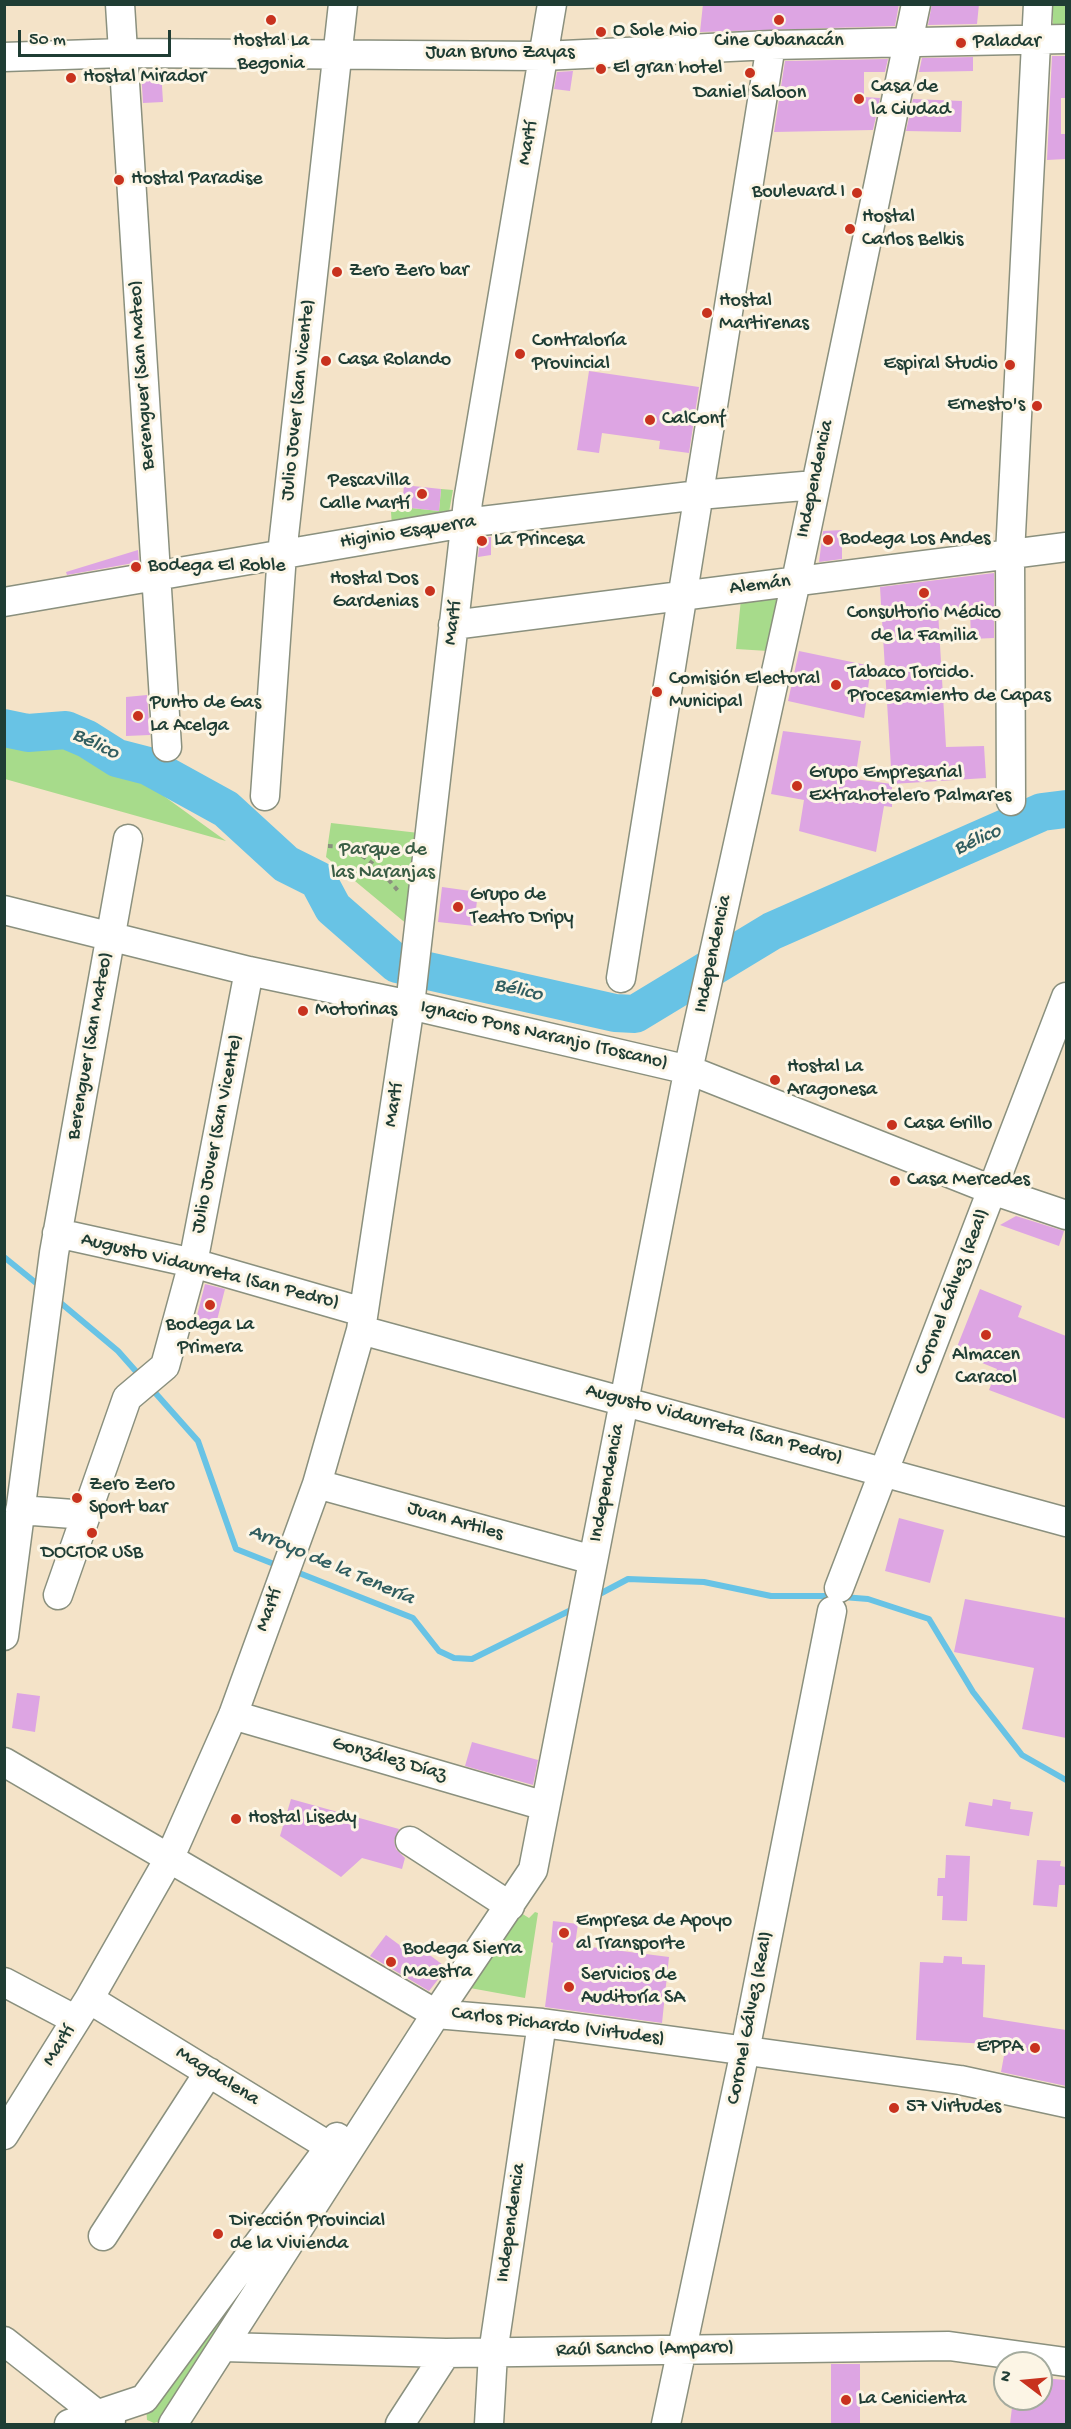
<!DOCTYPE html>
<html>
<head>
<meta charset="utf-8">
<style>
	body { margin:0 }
	#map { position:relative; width:1071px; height:2429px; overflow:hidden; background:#f4e3c8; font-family:"Gochi Hand",sans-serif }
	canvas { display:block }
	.frame { position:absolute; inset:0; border:6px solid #1f3d34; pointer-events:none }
	.north { position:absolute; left:993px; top:2351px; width:60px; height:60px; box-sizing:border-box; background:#fcf5e5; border:2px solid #a4ab9e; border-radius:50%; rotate:286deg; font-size:16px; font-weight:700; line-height:24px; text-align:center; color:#1f3d34 }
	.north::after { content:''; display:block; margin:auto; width:21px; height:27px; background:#c8321e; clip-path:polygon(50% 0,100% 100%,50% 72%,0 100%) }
	.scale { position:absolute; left:18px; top:30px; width:153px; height:27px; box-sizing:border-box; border:3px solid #1f3d34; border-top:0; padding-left:8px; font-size:18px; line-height:21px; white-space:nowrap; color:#1f3d34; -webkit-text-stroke:4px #fcf5e5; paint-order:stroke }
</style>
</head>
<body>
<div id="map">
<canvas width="1071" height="2429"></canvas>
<div class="frame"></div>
<div class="north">N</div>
<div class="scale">50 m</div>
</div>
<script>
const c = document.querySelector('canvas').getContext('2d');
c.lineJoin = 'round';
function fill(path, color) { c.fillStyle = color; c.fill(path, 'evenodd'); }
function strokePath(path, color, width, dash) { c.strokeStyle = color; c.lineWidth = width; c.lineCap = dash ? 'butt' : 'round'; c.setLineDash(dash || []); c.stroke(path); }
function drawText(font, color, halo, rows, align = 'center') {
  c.font = font + ' "Gochi Hand",sans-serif'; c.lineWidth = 6; c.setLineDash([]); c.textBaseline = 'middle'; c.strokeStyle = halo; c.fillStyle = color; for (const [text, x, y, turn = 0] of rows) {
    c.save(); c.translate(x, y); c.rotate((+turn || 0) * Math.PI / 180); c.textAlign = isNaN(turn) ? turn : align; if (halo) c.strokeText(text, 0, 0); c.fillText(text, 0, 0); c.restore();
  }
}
fill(new Path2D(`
	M1053,5H1066V25H1053Z
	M441,489L453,490L448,518L392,527L391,512L402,507L439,511Z
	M781,592L768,651L736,649L741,599Z
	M4,735L28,740L48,737L91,749L105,766L136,776L226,841L5,779Z
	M331,823L419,833L408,925L326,857Z
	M535,1912L538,1913L525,1998L470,1988L521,1913L529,1918Z
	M309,2187L164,2420L154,2423L147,2420L146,2405Z`), '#a7db8b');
strokePath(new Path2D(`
	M4,1257L41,1287
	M56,1299L118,1351L141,1377
	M150,1387L198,1441L236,1549L279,1566
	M294,1571L413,1618L439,1651L454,1658L472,1659L575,1608
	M594,1597L628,1579L704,1582L771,1596H833
	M843,1597L868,1599L929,1619L973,1692L1022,1755L1066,1780`), '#68c3e5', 6);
strokePath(new Path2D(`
	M4,728L28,733L66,730L87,739L117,758L148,766L226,809L286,864L318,880L333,908L397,964L615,1013L635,1014L772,931L1042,812L1066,809`), '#68c3e5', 38);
fill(new Path2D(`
	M703,4H899L895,26L700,32Z
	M932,4H979L977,24L928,25Z
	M1066,56V98H1061V134H1066V159L1047,160L1052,56Z
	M973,57V71L919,72L922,58Z
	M888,59L885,72H864V97L880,98L873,130L774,132L785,61Z
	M141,70H161L163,102L143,103Z
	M573,71L570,91L554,89L557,72Z
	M913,99L962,101L961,132L906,131Z
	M589,371L699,387L689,453L659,449L660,441L602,433L599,453L577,450Z
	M404,485L441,489L439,511L402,507Z
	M842,530V559L819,562L823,531Z
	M491,537V555L478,557L480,538Z
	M138,550L139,562L67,575L66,572Z
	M994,573V638L971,639L970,609L938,611L946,747L984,746L986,778L892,784L880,587Z
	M799,651L871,666L864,718L788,701Z
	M147,695L150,735L126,736V697Z
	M783,731L861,741L855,779L892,784V807L884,806L876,852L799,831L804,800L771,794Z
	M442,887L478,892L474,926L438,922Z
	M1016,1216L1064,1231L1059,1246L1000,1225Z
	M205,1284L225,1289L214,1332L194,1327Z
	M980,1289L1022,1306L1018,1317L1066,1336V1419L989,1390L997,1369L955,1352Z
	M899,1518L944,1530L930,1583L885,1571Z
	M965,1599L1066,1618V1738L1022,1729L1034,1668L954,1652Z
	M17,1693L40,1696L35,1732L12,1728Z
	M472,1742L538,1760L533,1785L465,1766Z
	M291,1799L399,1829L394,1841L396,1849L405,1858L402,1869L362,1858L341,1877L280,1836Z
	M993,1799L1011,1802L1010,1809L1033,1812L1029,1836L965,1826L969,1802L992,1806Z
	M946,1855L970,1856L967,1921L942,1920L943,1896H937L938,1878H945Z
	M1037,1860L1061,1861L1060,1866L1066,1867L1065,1885H1059L1057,1907L1033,1905Z
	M553,1921L578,1924L575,1945L669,1957L662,2023L545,2007L553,1943L551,1942Z
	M386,1935L405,1949L411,1941L447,1968L429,1991L370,1956Z
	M944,1956L962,1957V1964L985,1965L983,2017L1066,2030V2086L1001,2072L1006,2045L916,2040L920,1962L943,1963Z
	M831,2364H860V2423H831Z
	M1041,2378L1066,2380V2424H1010L1013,2399H1041Z`), '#dda5e3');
const minor = new Path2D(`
	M120,4L167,747
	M4,57L123,53L543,56L771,45L1066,39
	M4,602L465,523L699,495L815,485
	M453,625L1066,547
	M265,796L282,554L343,4
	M1011,801L1010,554L1038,4
	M4,910L249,971L410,1005L689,1070L992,1190L1066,1215
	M621,978L771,45
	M57,1233L193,1263L363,1312
	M361,1330L1066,1522
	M317,1484L593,1560
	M20,1510L86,1515
	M839,1588L1066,997
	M58,1595L127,1398L165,1366L193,1263L249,971
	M4,1636L54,1253L128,839
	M233,1715L545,1806
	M4,1762L436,2014L542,2023L960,2080L1066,2103
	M410,1841L510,1906
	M4,1982L76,2020
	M89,1999L345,2156
	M4,2135L89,1999L170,1857L233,1715L317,1484L361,1330L410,1005L468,501L552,4
	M103,2236L209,2072
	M4,2341L98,2415L111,2420
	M223,2347L446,2353L949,2346L1066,2362
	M69,2424L144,2399L337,2137
	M173,2424L436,2014L533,1870L691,1057L796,581L916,4
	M400,2424L446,2353
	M489,2424L493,2353L542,2023
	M666,2424L745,2051L832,1611`);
strokePath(minor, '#8a907e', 31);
strokePath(new Path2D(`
	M328,846C362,846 379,869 400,893`), '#8a907e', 4, [4.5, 4.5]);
strokePath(minor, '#fff', 28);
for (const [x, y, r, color] of [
	[271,20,6,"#c8321e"],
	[779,20,6,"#c8321e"],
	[601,32,6,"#c8321e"],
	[961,43,6,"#c8321e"],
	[601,69,6,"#c8321e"],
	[750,73,6,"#c8321e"],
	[71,78,6,"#c8321e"],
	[859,99,6,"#c8321e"],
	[119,180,6,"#c8321e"],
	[857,193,6,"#c8321e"],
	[850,229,6,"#c8321e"],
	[337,272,6,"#c8321e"],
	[707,313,6,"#c8321e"],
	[520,354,6,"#c8321e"],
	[326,361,6,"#c8321e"],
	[1010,365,6,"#c8321e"],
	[1037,406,6,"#c8321e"],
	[650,420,6,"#c8321e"],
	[422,494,6,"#c8321e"],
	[828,540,6,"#c8321e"],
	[482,541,6,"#c8321e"],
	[136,567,6,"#c8321e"],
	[430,591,6,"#c8321e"],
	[924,593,6,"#c8321e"],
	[836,685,6,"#c8321e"],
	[657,692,6,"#c8321e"],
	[138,716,6,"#c8321e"],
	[797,786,6,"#c8321e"],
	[458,907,6,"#c8321e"],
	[303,1011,6,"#c8321e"],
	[775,1080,6,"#c8321e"],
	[892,1125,6,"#c8321e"],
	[895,1181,6,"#c8321e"],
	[210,1305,6,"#c8321e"],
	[986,1335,6,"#c8321e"],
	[77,1498,6,"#c8321e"],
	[92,1533,6,"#c8321e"],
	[236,1819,6,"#c8321e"],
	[564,1933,6,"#c8321e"],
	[391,1962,6,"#c8321e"],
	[569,1987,6,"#c8321e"],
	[1035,2048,6,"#c8321e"],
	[894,2108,6,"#c8321e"],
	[218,2234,6,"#c8321e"],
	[846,2400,6,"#c8321e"]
]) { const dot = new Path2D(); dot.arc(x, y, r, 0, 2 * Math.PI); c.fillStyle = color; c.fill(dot); strokePath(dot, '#fcf5e5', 2); }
drawText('20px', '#1f3d34', '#fcf5e5', [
	["O Sole Mio",613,32],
	["Hostal La",271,42,"center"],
	["Begonia",271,65,"center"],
	["Cine Cubanacán",779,42,"center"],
	["Paladar",973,43],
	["El gran hotel",613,69],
	["Hostal Mirador",83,78],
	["Casa de",871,88],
	["la Ciudad",871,111],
	["Daniel Saloon",750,94,"center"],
	["Hostal Paradise",131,180],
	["Boulevard I",845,193,"right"],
	["Hostal",862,218],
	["Carlos Belkis",862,241],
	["Zero Zero bar",349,272],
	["Hostal",719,302],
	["Martirenas",719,325],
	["Contraloría",532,342],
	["Provincial",532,365],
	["Casa Rolando",338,361],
	["Espiral Studio",998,365,"right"],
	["Ernesto's",1025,406,"right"],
	["CalConf",662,420],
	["PescaVilla",410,482,"right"],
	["Calle Martí",410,505,"right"],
	["Bodega Los Andes",840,540],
	["La Princesa",494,541],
	["Bodega El Roble",148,567],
	["Hostal Dos",418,580,"right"],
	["Gardenias",418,603,"right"],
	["Consultorio Médico",924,614,"center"],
	["de la Familia",924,637,"center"],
	["Tabaco Torcido.",848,674],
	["Procesamiento de Capas",848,697],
	["Comisión Electoral",669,680],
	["Municipal",669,703],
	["Punto de Gas",150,704],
	["La Acelga",150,727],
	["Grupo Empresarial",809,774],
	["Extrahotelero Palmares",809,797],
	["Grupo de",470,896],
	["Teatro Dripy",470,919],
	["Motorinas",315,1011],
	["Hostal La",787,1068],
	["Aragonesa",787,1091],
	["Casa Grillo",904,1125],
	["Casa Mercedes",907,1181],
	["Bodega La",210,1326,"center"],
	["Primera",210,1349,"center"],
	["Almacen",986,1356,"center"],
	["Caracol",986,1379,"center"],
	["Zero Zero",89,1486],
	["Sport bar",89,1509],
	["DOCTOR USB",92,1554,"center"],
	["Hostal Lisedy",248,1819],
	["Empresa de Apoyo",576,1922],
	["al Transporte",576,1945],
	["Bodega Sierra",403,1950],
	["Maestra",403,1973],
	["Servicios de",581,1976],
	["Auditoría SA",581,1999],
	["EPPA",1023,2048,"right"],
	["57 Virtudes",906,2108],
	["Dirección Provincial",230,2222],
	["de la Vivienda",230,2245],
	["La Cenicienta",858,2400]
], 'left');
drawText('20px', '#1f3d34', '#fcf5e5', [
	["Juan Bruno Zayas",500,54],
	["Martí",529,143,-80],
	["Berenguer (San Mateo)",143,375,-94],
	["Julio Jover (San Vicente)",299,400,-84],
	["Independencia",816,479,-78],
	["Higinio Esquerra",408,533,-9],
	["Alemán",760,586,-7],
	["Martí",454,623,-83],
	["Independencia",714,954,-78],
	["Ignacio Pons Naranjo (Toscano)",544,1036,13],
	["Berenguer (San Mateo)",91,1046,-80],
	["Martí",395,1105,-81],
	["Julio Jover (San Vicente)",218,1134,-79],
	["Augusto Vidaurreta (San Pedro)",210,1272,14],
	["Coronel Gálvez (Real)",953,1292,-69],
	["Augusto Vidaurreta (San Pedro)",714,1425,15],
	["Independencia",608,1483,-79],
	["Juan Artiles",455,1522,16],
	["Martí",270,1610,-70],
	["González Díaz",389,1760,16],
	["Coronel Gálvez (Real)",751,2018,-79],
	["Carlos Pichardo (Virtudes)",558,2027,7],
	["Martí",60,2046,-58],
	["Magdalena",217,2077,32],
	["Independencia",512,2223,-82],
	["Raúl Sancho (Amparo)",645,2350,-1]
]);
drawText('20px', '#3a5d45', '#fcf5e5', [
	["Parque de",383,851],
	["las Naranjas",383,874]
]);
drawText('italic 21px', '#315e60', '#fcf5e5', [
	["Bélico",95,745,26],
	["Bélico",978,841,-24],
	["Bélico",518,991,13],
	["Arroyo de la Tenería",331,1566,23]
]);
</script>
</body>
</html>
